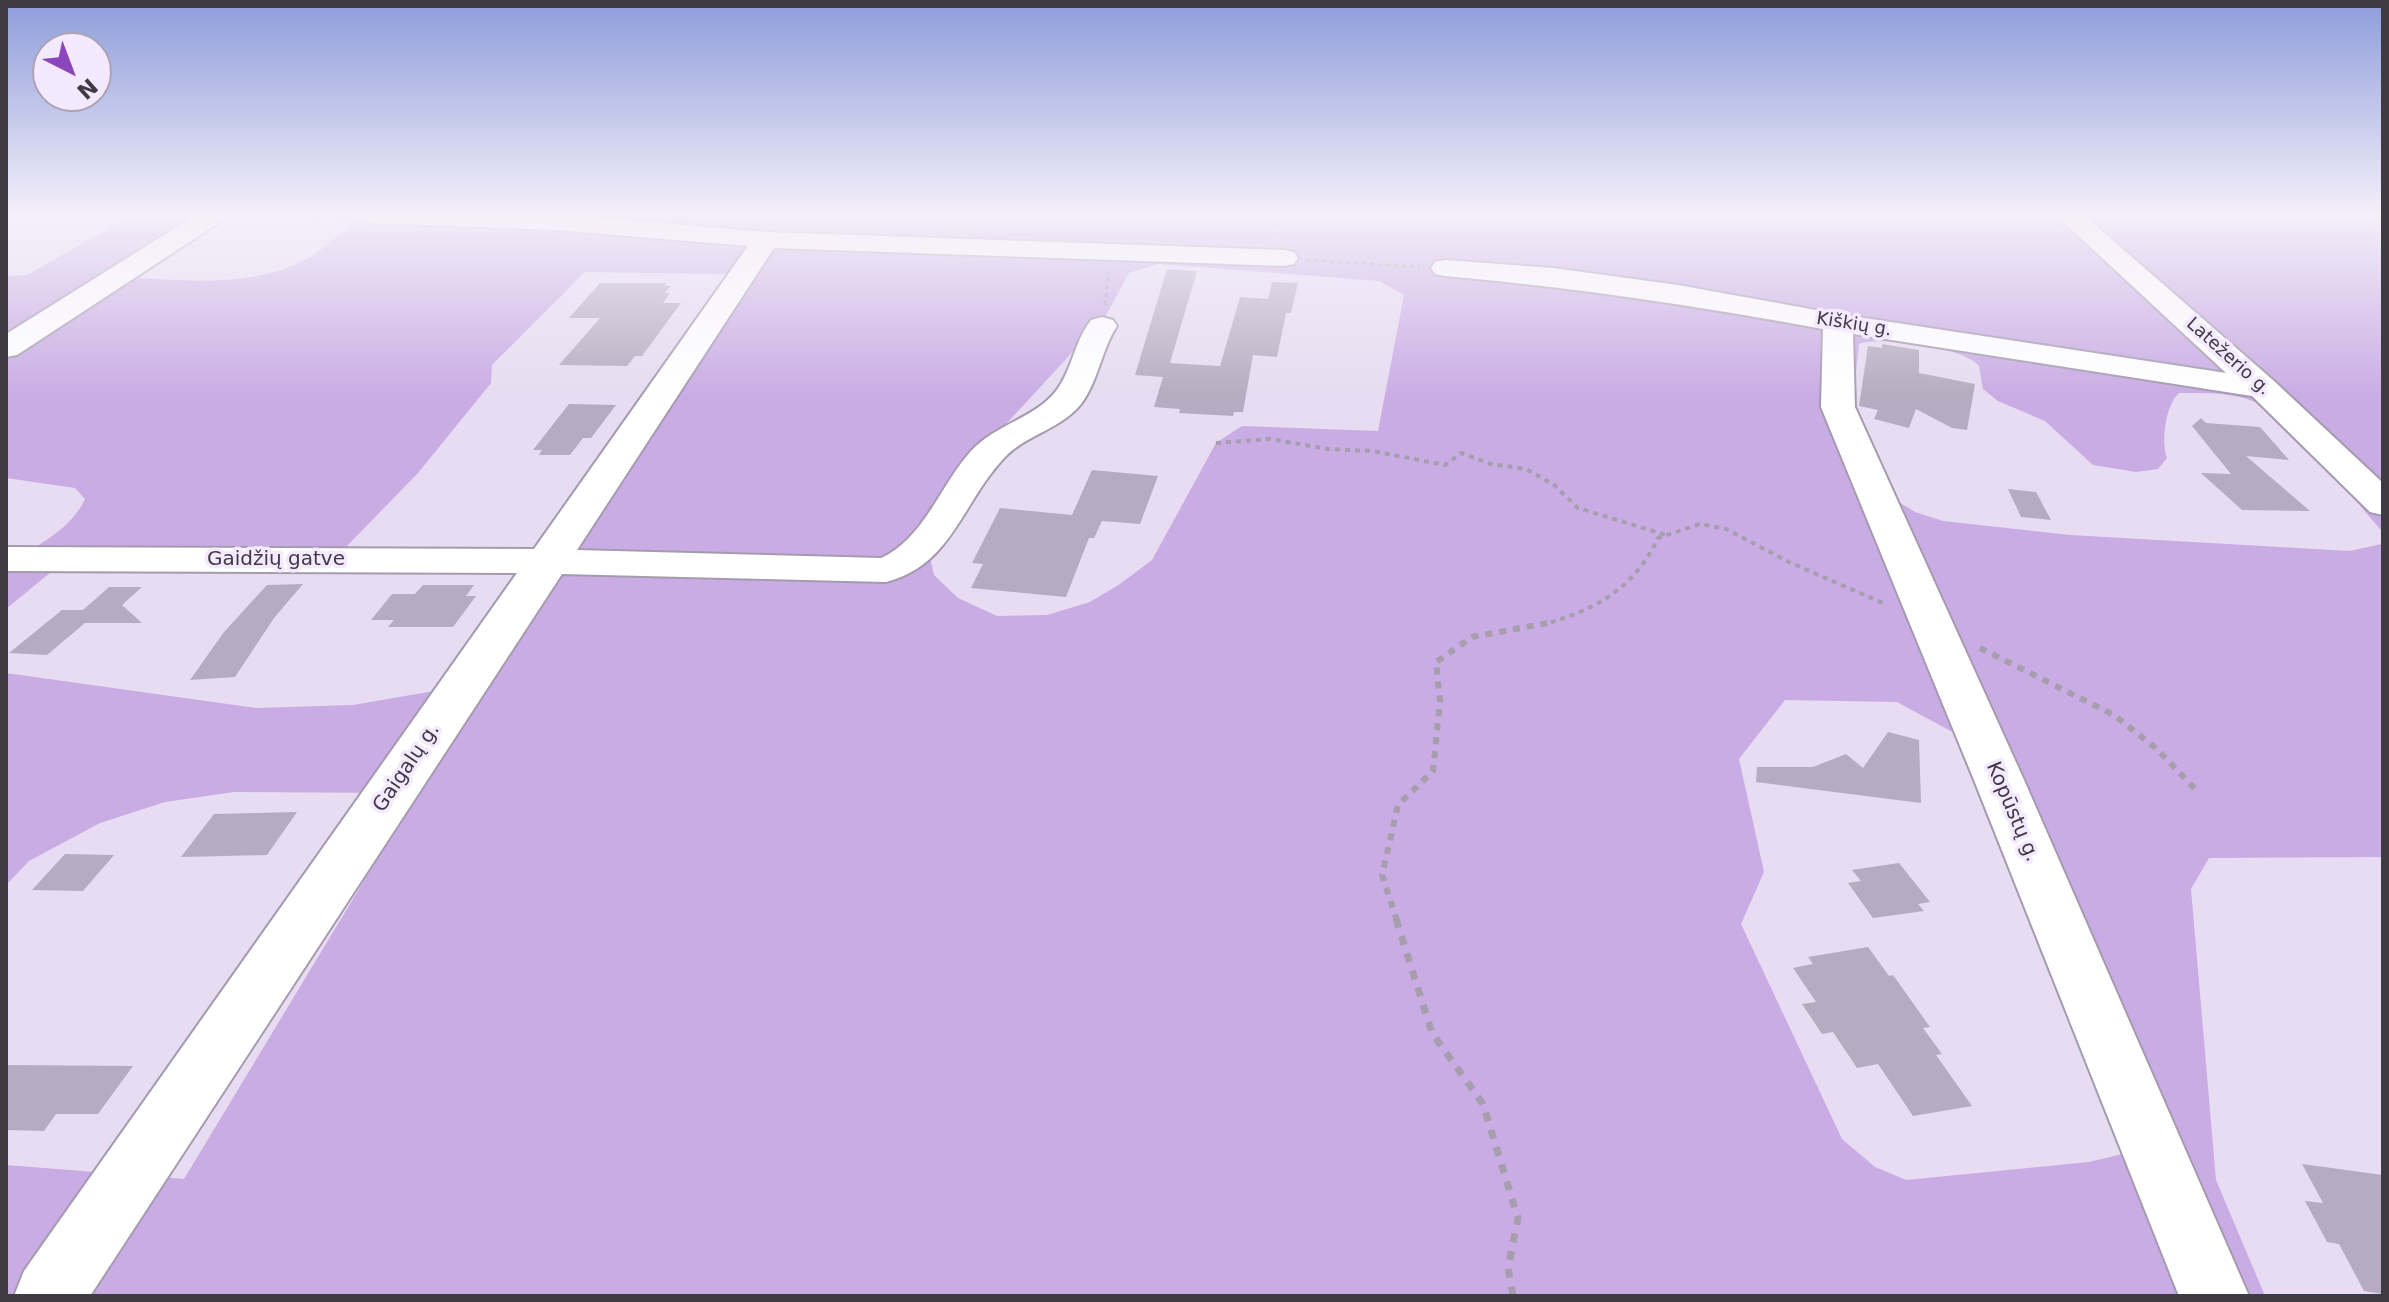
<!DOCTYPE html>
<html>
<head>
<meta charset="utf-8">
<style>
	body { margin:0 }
	#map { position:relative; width:2389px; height:1302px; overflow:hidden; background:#e7dcf1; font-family:"DejaVu Sans",sans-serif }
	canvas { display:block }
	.frame { position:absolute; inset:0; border:8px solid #3f3b43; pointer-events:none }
	.north { position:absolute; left:32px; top:32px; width:80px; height:80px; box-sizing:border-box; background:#f4e9ff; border:2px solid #aca3b4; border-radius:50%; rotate:138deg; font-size:22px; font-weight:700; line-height:32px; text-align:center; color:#3f3b43 }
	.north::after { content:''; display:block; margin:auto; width:28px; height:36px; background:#8a46ba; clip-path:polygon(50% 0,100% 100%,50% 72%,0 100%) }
</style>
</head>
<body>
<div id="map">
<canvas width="2389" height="1302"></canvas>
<div class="frame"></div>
<div class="north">N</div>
</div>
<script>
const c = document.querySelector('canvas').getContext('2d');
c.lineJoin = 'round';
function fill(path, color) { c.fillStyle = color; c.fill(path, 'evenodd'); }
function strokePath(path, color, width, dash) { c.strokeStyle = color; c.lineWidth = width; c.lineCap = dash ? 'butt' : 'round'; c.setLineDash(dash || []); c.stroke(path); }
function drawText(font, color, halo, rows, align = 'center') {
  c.font = font + ' "DejaVu Sans",sans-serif'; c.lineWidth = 7; c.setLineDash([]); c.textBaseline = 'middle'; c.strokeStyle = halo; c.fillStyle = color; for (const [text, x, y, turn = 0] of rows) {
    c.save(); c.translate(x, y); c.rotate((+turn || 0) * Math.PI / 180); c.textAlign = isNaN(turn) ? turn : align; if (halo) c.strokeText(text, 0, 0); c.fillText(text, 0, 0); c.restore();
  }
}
fill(new Path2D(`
	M26,215H1082L1117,218L1143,215H2383V532C2352,498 2293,417 2253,401C2229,392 2204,393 2179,393C2165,406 2161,442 2167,458L2158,469L2136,472L2093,465L2045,421L1998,401L1983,389L1979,366C1963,347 1882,336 1859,344L1852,410L1897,501L1915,512L1943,521L2070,535L2350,551L2381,544L2383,533V857L2209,858L2191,889L2216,1180L2265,1296H6V1165L184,1179L417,793L234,792L165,802L100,823L29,861L6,885V673L256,708L353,705L469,685L748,284L726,274L585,272L492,365L491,383L418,473L345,548L73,554L6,609V564C35,547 71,530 85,499L75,488L6,478V276L27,275L127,218ZM206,215L347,220L351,225C335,237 319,254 301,262C241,291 169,278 104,276ZM1158,264L1379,281L1404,295L1378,431L1242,426L1216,443L1152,560L1120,584L1090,602L1047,615L997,616L958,598L934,575L927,545L933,511L1007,423L1105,317L1129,273ZM1785,700L1897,702L1960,736L2165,1144L2089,1162L1906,1180L1875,1167L1842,1139L1741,924L1764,872L1739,759Z`), '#c9ace4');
fill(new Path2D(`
	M1167,269L1197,271L1170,363L1220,366L1240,297L1268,299L1272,282L1298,283L1291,313H1286L1277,357L1253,355L1243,412H1234L1233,416L1179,413L1180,409L1154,407L1163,377L1135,375Z
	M600,283H667L664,286H671L665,293H670L663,303H681L642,356H635L627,366L559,365L600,318H569Z
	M1882,344L1919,350V373L1975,384L1967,430L1952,428L1916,409L1909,428L1874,419L1878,410L1859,406L1868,346L1882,348Z
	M569,404L616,405L591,438H583L570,455H539L542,450H533Z
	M2201,418L2206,423L2260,427L2289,460L2246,456L2310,511L2242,510L2201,473L2231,474L2192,426Z
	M1092,470L1158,476L1140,524L1102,521L1094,538H1089L1066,597L971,588L983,564L972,563L1000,508L1072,515Z
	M2008,489L2036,492L2051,520L2021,517Z
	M303,584L274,618L235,677L190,680L224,632L267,585Z
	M423,585H474L466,596H476L453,627H388L394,620H371L392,594H415Z
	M109,587H142L122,605L142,623H85L47,655L9,653L62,610H83Z
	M1888,732L1919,740L1921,803L1756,782L1757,767H1813L1846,754L1863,768Z
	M297,812L267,855L181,857L214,814Z
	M65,854L114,855L83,891L32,890Z
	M1899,863L1930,902L1918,904L1924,911L1873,918L1848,883L1861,881L1852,870Z
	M1868,947L1889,976L1893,975L1930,1027L1923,1028L1942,1054L1936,1055L1972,1106L1913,1116L1878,1064L1857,1068L1833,1032L1822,1034L1802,1004L1816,1002L1793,968L1813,964L1808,957Z
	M6,1065L133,1066L98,1114H56L44,1131L6,1130Z
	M2302,1164L2383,1175V1294L2364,1291L2339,1244L2327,1242L2305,1201L2323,1203Z`), '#b6abc0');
const minor = new Path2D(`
	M196,215H227L223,220L17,355L6,357V334Z
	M360,215H565L766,232L1284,250L1294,252L1298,258L1294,264L1284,266L774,248L577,550L881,558C923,540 941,484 971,451C996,424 1035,418 1056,391C1072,371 1074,342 1091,320L1102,317L1113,320L1117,326C1101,350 1099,380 1081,404C1061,429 1028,434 1006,456C962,501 953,565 886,582L562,574L90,1296H14L24,1271L517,573L6,571V547L534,549L748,246L557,230L373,223L364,220Z
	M2056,215H2084L2274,381L2383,483V515L2370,512L2252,396L1853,334L1855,407L2024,780L2249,1296H2179L1974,780L1821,407L1823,329C1697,306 1572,287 1445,276L1435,274L1431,268L1435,262L1445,260L1553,268L1678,285L1838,314L2226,373Z`);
strokePath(minor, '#a59baf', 4);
strokePath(new Path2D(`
	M1277,237L1279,215
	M1306,260L1420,267
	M1105,305L1109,271`), '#a69dad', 3, [4, 4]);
strokePath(new Path2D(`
	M1216,443L1270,439L1328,449L1373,451L1445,465L1461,453L1491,464L1526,469L1554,485L1578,508L1666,535
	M1541,625C1594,611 1634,589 1658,538L1700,524L1726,529L1789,562L1887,605`), '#a69dad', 4, [5, 5]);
strokePath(new Path2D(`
	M1980,648L2114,715L2157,749L2195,789
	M1397,921L1382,875L1398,805L1433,771L1440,701L1436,662L1472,637L1548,623`), '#a69dad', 6, [7, 7]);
strokePath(new Path2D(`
	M1396,919L1432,1033L1483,1104L1518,1218L1508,1268L1513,1296`), '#a69dad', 7, [9, 9]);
fill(minor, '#fff');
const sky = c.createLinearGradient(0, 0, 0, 397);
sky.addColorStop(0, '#8d9ddb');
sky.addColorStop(0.54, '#f4eff9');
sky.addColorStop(1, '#f4eff900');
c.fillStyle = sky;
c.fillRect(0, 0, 2389, 397);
drawText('18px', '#3f3b43', '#f4e9ff', [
	["Kiškių g.",1854,325,9],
	["Latežerio g.",2228,357,42]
]);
drawText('20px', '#3f3b43', '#f4e9ff', [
	["Gaidžių gatve",276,560],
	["Gaigalų g.",407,768,-56],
	["Kopūstų g.",2012,812,67]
]);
</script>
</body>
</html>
